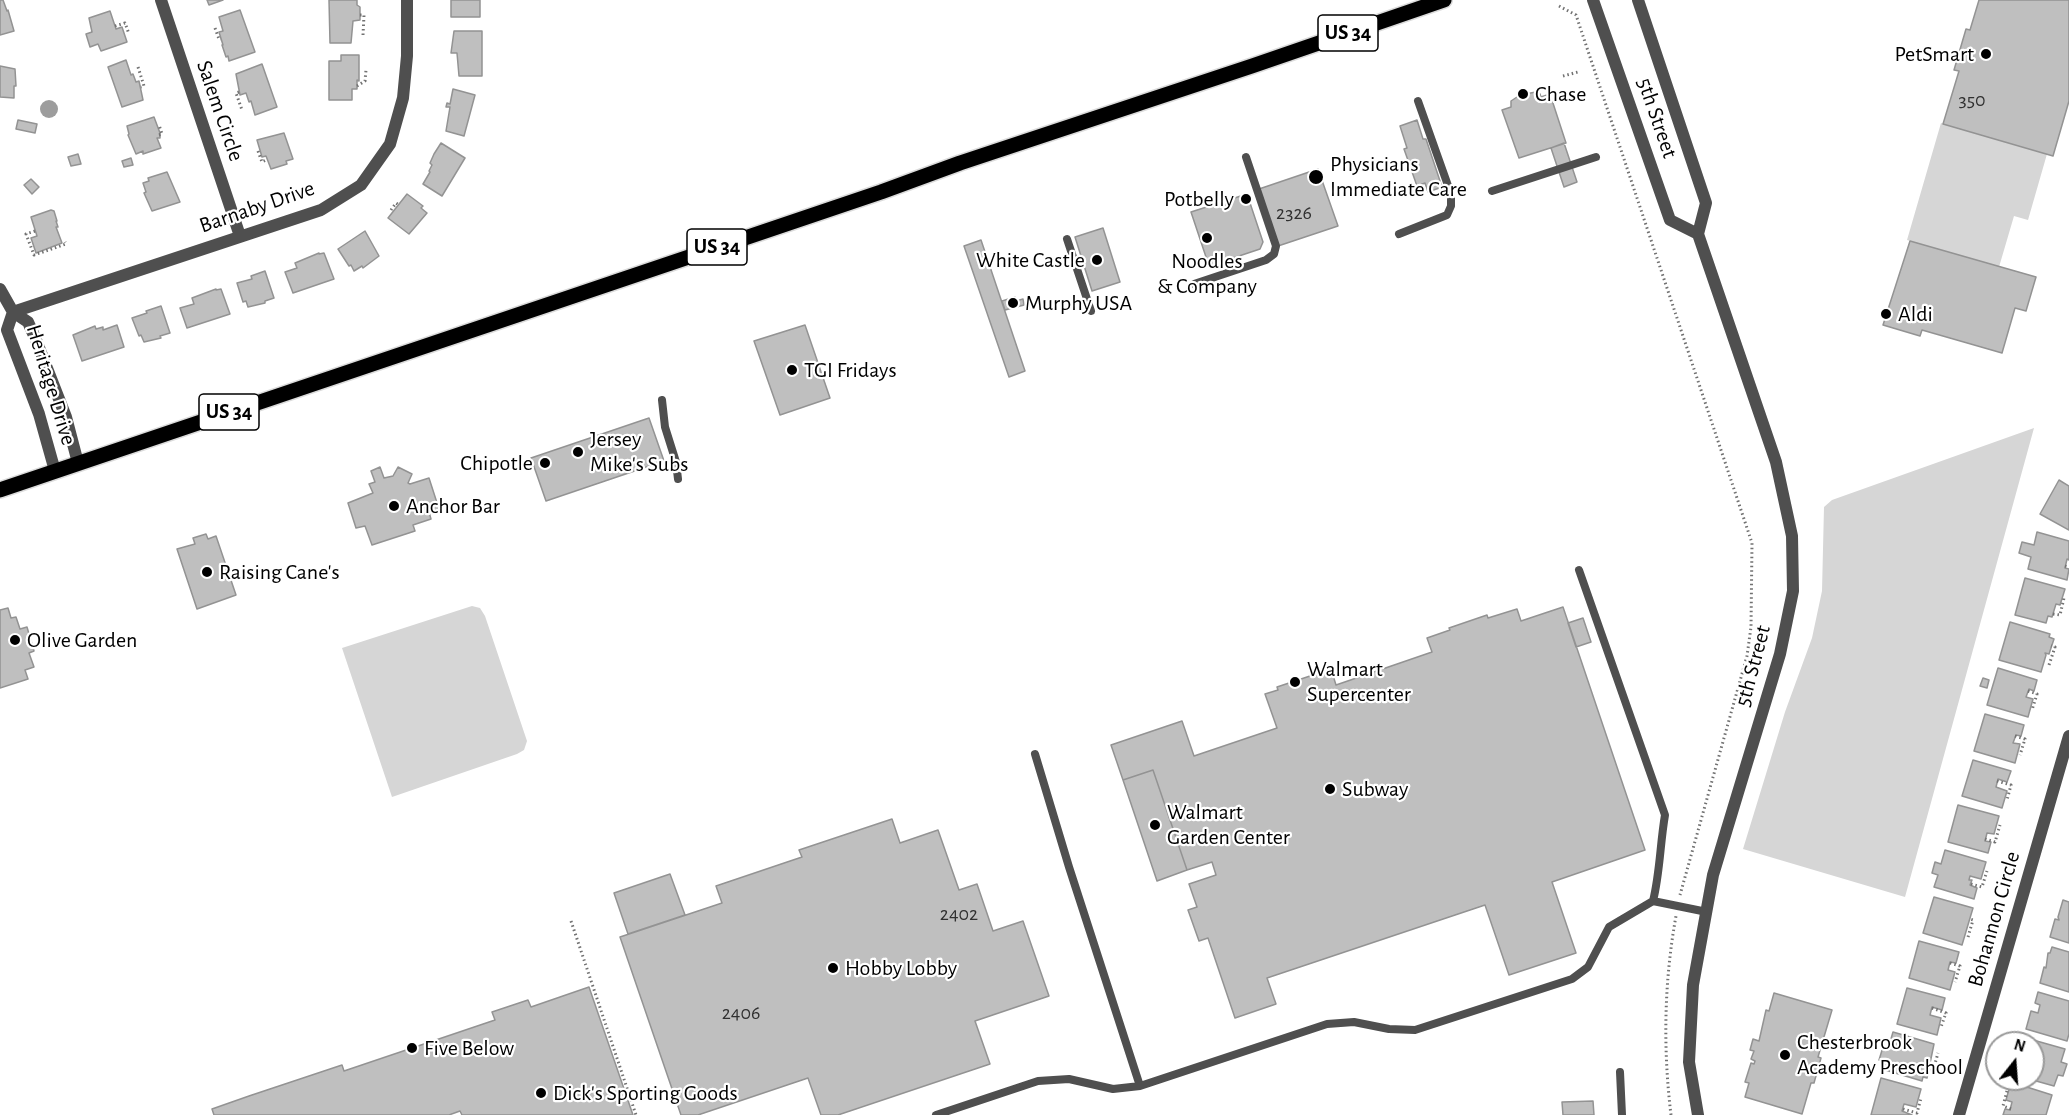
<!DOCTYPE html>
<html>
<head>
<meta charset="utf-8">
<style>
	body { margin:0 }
	#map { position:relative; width:2069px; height:1115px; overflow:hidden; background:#fff; font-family:"Alegreya Sans",sans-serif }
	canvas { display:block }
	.north { position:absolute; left:1985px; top:1031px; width:60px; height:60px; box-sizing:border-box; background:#fff; border:2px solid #999; border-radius:50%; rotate:17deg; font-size:16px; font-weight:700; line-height:24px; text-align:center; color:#000 }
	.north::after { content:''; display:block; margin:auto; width:21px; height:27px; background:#000; clip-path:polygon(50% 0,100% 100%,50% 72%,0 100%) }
</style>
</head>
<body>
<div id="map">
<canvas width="2069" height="1115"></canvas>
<div class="north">N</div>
</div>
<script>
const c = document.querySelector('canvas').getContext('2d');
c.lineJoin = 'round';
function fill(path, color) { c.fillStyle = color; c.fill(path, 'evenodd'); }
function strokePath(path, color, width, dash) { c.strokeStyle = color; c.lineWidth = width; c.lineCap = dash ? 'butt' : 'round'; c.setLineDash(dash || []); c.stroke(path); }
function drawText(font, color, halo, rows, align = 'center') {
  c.font = font + ' "Alegreya Sans",sans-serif'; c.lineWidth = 4.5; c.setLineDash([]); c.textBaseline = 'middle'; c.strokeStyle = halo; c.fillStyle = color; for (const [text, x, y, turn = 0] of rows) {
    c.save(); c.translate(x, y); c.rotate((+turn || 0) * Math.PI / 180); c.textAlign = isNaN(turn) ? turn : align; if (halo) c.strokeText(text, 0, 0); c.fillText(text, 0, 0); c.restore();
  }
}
fill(new Path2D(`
	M1941,123L2047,154L2028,220L2014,216L1999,267L1907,240Z
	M2034,428L1905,897L1743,849L1785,712L1812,638L1822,591L1824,507L1832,500Z
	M472,606L480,608L485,616L527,741L524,750L517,754L392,797L342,648Z`), '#d6d6d6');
fill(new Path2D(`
	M40 109a9 9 0 1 1 18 0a9 9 0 1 1-18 0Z`), '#9d9d9d');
const building = new Path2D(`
	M0,0H3L7,11L8,10L14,31L0,35Z
	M207,0H223L209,5Z
	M329,0H357V5L360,7V20L353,21L351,43H330Z
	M451,0H480V17H451Z
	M1979,0H2069V101L2053,156L1943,124L1959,71L1954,70L1966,29L1970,30Z
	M240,10L255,52L229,61L228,56L226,57L222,45H223L219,32L223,31L219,17Z
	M110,11L116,29L122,27L127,42L101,51L98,44L90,47L86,34L92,32L89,18Z
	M454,31H482V76H459L457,53H451Z
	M341,55H359V81L357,80V89H352V100H329V61H341Z
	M126,60L131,75L133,74L136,82L139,81L143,100L122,107L108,67Z
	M262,64L277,107L255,115L251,101L249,102L246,93L240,95L236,74Z
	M0,66L15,69L16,86H14V98L0,97Z
	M453,89L475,95L464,136L446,131L450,107H446L447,103L450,104Z
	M1536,92L1540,94L1541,97L1550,94L1566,143L1519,158L1502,110L1511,107V101L1520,95Z
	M154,117L160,133V138H157L161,148L143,154V151L136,154L128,135L129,134L127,126Z
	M18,120L37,124L35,133L16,129Z
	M1417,120L1423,139H1426L1442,187L1428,192L1425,183L1417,186L1404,149L1407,148L1400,126Z
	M284,133L293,159L286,161L287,164L271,169L266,156L262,157L257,140Z
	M441,143L465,158L442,196L423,184L430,172L429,171L432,165L430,163L434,154Z
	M1564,143L1577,182L1564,187L1551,148Z
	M78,154L81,164L71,166L68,157Z
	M131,158L133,165L124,167L122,161Z
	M1318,169L1338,226L1278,246L1259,189Z
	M167,172L180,202L152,211L144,193L146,192L143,183L149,181L148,178Z
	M31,179L39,187L32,194L24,185Z
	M407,194L423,206L421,208L427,213L409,234L388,218Z
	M1247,194L1263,242L1260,249L1209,266L1191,212Z
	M51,210L54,211L57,221H56L58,227H56L62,243L36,253L31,238L37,236L31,217Z
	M1103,228L1120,282L1092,291L1075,237Z
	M365,231L379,256L363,268L362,266L354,271L351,265L349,266L338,249Z
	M981,240L1025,371L1009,377L964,246Z
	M1910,241L2036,277L2026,311L2015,308L2002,353L1922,330L1920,336L1883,325Z
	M319,253V254L324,253L334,279L293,293L285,272L297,268L295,263Z
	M265,271L274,298L265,301V303L248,307L246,301L243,302L237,283L252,279L251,276Z
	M216,289V290L221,289L230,314L187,328L180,308L194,304L192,298Z
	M1015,297L1016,301L1023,299L1024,305L1005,310L1002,301Z
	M161,306L170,333L160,336L161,338L144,342L141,335L139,336L132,318L147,313L146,311Z
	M117,325L124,347L82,361L73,335L95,326L96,329L103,327V330Z
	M805,325L830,398L780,415L754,341Z
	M649,418L664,461L546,501L531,458Z
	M380,467L384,478L393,476L398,467L412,474L408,483L410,484L429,478L439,509L429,512L431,519L413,525L415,531L372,545L365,526L356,528L348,503L373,493L369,484L375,482L371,471Z
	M2059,480L2069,486V530L2040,514Z
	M2037,532L2069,541V560L2067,559L2065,568L2069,569L2067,580L2028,569L2031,557L2019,553L2022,542L2034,545Z
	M206,534L208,539L216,536L236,595L197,609L177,549L195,544L193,538Z
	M2025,578L2065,589L2060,605L2056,604L2052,617L2048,616L2046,623L2015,615Z
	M1563,607L1645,850L1552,882L1576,953L1509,975L1485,905L1267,978L1276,1004L1235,1018L1208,938L1199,941L1188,910L1197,907L1189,884L1216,875L1212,862L1187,870L1153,770L1123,780L1111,745L1182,721L1194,756L1277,728L1265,694L1278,690L1277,687L1331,669L1336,685L1432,652L1427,638L1450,630L1449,628L1487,615L1488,618L1517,609L1521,621Z
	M8,608L11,618L16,617L20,629L27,627L34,651L29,653L34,667L25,670L28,679L0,688V610Z
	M1583,618L1591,642L1576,647L1568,623Z
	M2010,622L2050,634L2049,637L2054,639L2049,654L2045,653L2046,655L2041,672L1999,660Z
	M1998,668L2037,680L2034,691L2029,689L2026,697L2033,699L2028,717L1987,705Z
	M1983,678L1989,680L1987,688L1980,686Z
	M1985,714L2024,725L2021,736L2016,735L2013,743L2020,744L2015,763L1974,751Z
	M1973,760L2011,771L2007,782L1998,779L1996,787L2007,791L2002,808L1962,796Z
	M1153,770L1187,870L1157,881L1123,780Z
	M1958,805L1999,816L1994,834L1987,833L1985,841L1991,842L1988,853L1948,842Z
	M892,819L900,843L938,830L959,890L977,884L993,931L1023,921L1049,996L975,1021L990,1064L838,1115H821L808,1078L698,1115H681L620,937L722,903L716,886L802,857L799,850Z
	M1945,850L1986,862L1981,879L1970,876L1969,880H1972L1970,885L1977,888L1974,899L1934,887L1938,875L1932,873L1935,862L1941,864Z
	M670,874L685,915L628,934L614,893Z
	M1934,897L1973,908L1962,945L1923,933Z
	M2063,900L2069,902V943L2050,937L2055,919L2059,920L2058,917Z
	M1919,941L1959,952L1956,963L1950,962L1948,970L1955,972L1950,990L1909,978Z
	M2052,947L2069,952V992L2040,983L2044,967L2046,968L2048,953H2050Z
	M589,987L633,1115H462L460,1111L449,1115H214L212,1109L249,1096L342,1065L344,1071L495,1020L492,1012L528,1000L531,1007Z
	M1907,988L1945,998L1942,1010L1932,1007L1930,1015L1941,1018L1937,1035L1897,1024Z
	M2038,992L2069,1001V1034L2067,1041L2026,1029L2031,1011L2038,1013L2040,1005L2035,1003Z
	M1774,993L1832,1010L1818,1057L1821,1058L1814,1083H1811L1802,1114L1745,1097L1749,1083L1745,1082L1751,1063L1754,1064L1755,1061L1751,1059L1754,1051L1750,1050L1753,1039L1759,1041L1766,1010L1769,1011Z
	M1893,1032L1934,1044L1927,1078L1923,1077L1922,1081L1882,1069L1884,1061L1879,1060L1883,1047L1888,1049Z
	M2026,1038L2065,1049L2061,1062L2067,1064L2063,1076L2058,1075L2054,1086L2029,1079H2033V1043H2024Z
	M1881,1078L1921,1089L1916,1107L1904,1104L1902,1111L1912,1115H1871Z
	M2011,1082L2052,1095L2046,1115H2003L2005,1109L2010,1110L2012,1102L2006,1100Z
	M1593,1101L1594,1115H1563L1562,1102Z`);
fill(building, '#bfbfbf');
strokePath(building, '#939393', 1.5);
const primary = new Path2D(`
	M0,490L881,192L960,163L1252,66L1444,0`);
strokePath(primary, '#dbdbdb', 18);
strokePath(new Path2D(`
	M1559,6L1576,15L1752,543L1751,627L1747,656L1680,895
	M360,15H364L363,35
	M115,26L125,23L129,34
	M215,28L219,39H221
	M138,67L144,86L141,87
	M1563,76L1578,72
	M357,86L365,81L366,70
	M239,92L236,93L242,110
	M159,135L162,134L159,125
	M258,151L262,162L266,160
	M391,210L396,203L399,205
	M35,231L26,234L34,255L66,244L65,242
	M2065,566L2069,567
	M2053,614L2060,615L2064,598
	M2049,665L2055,647L2051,646
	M2028,691L2037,694L2032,710
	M2015,736L2025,739L2020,755
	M1997,781L2011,785L2007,800
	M1985,839L1995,842L2000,825
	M1971,884L1982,887L1987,871
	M571,921L636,1115
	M1968,937L1973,920L1970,919
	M1950,963L1960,966L1955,982
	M1932,1008L1946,1013L1941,1027
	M1929,1070L1933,1071L1938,1053
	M2007,1091L2003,1106L2011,1109
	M1903,1109L1917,1113L1921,1098
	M1671,1115C1663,1049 1664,982 1676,916`), '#717171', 3, [1.5, 3]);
strokePath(new Path2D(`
	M1492,191L1596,157
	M1399,234L1447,215L1451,206V194L1418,101
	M1067,239L1091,311
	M1194,284L1266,260L1274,254L1276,246L1246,157
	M662,400L665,427L676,462L678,479
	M1579,570L1665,815C1660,844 1660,873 1653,901L1707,912
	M1035,754L1069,867L1140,1086
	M1620,1072L1622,1115
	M936,1115L1038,1081L1069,1079L1113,1089L1140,1086L1327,1024L1354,1022L1389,1029L1415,1030L1572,979L1588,967L1609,927L1653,901`), '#4f4f4f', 8);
strokePath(new Path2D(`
	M161,0L240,236
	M0,289L13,312L28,322L36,340L66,417L78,463
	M13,312L321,210L361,185L390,144L403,98L407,56V0
	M13,312L7,330L39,414L55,471
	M1959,1115L2069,736`), '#4f4f4f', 12);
strokePath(new Path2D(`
	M1593,0L1670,220L1698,234
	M1638,0L1706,203L1698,234L1776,462L1792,536L1793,591L1780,654L1713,875L1693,985L1689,1062L1698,1115`), '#4f4f4f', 12);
strokePath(primary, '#000', 15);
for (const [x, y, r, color] of [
	[1986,54,6,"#000"],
	[1523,94,6,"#000"],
	[1316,177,8,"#000"],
	[1246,199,6,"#000"],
	[1207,238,6,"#000"],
	[1097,260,6,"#000"],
	[1013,303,6,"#000"],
	[1886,314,6,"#000"],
	[792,370,6,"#000"],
	[578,452,6,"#000"],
	[545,463,6,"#000"],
	[394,506,6,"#000"],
	[207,572,6,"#000"],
	[15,640,6,"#000"],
	[1295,682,6,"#000"],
	[1330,789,6,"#000"],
	[1155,825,6,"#000"],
	[833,968,6,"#000"],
	[412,1048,6,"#000"],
	[1785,1055,6,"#000"],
	[541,1093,6,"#000"]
]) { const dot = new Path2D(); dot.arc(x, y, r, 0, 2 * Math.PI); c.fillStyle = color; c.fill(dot); strokePath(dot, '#fff', 2); }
drawText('20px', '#303030', null, [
	["350",1972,100],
	["2326",1294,213],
	["2402",959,914],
	["2406",741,1013]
]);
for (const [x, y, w] of [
	[1348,33,60],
	[717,247,60],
	[229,412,60]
]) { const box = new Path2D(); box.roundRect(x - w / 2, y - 18, w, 36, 4.5); c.fillStyle = '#fff'; c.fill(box); strokePath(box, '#000', 1.5); }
drawText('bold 21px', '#000', null, [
	["US 34",1348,33],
	["US 34",717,247],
	["US 34",229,412]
]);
drawText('22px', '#000', '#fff', [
	["PetSmart",1974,54,"right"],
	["Chase",1535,94],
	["Physicians",1330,164],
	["Immediate Care",1330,189],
	["Potbelly",1234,199,"right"],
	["White Castle",1085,260,"right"],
	["Noodles",1207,261,"center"],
	["& Company",1207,286,"center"],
	["Murphy USA",1025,303],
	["Aldi",1898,314],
	["TGI Fridays",804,370],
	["Jersey",590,439],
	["Mike's Subs",590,464],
	["Chipotle",533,463,"right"],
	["Anchor Bar",406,506],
	["Raising Cane's",219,572],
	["Olive Garden",27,640],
	["Walmart",1307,669],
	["Supercenter",1307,694],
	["Subway",1342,789],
	["Walmart",1167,812],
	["Garden Center",1167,837],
	["Hobby Lobby",845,968],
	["Chesterbrook",1797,1042],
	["Academy Preschool",1797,1067],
	["Five Below",424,1048],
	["Dick's Sporting Goods",553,1093]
], 'left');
drawText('22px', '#000', '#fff', [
	["Salem Circle",220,111,71],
	["5th Street",1657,118,71],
	["Barnaby Drive",257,207,-19],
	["Heritage Drive",51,385,73],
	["5th Street",1753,666,-75],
	["Bohannon Circle",1994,919,-74]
]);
</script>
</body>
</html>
